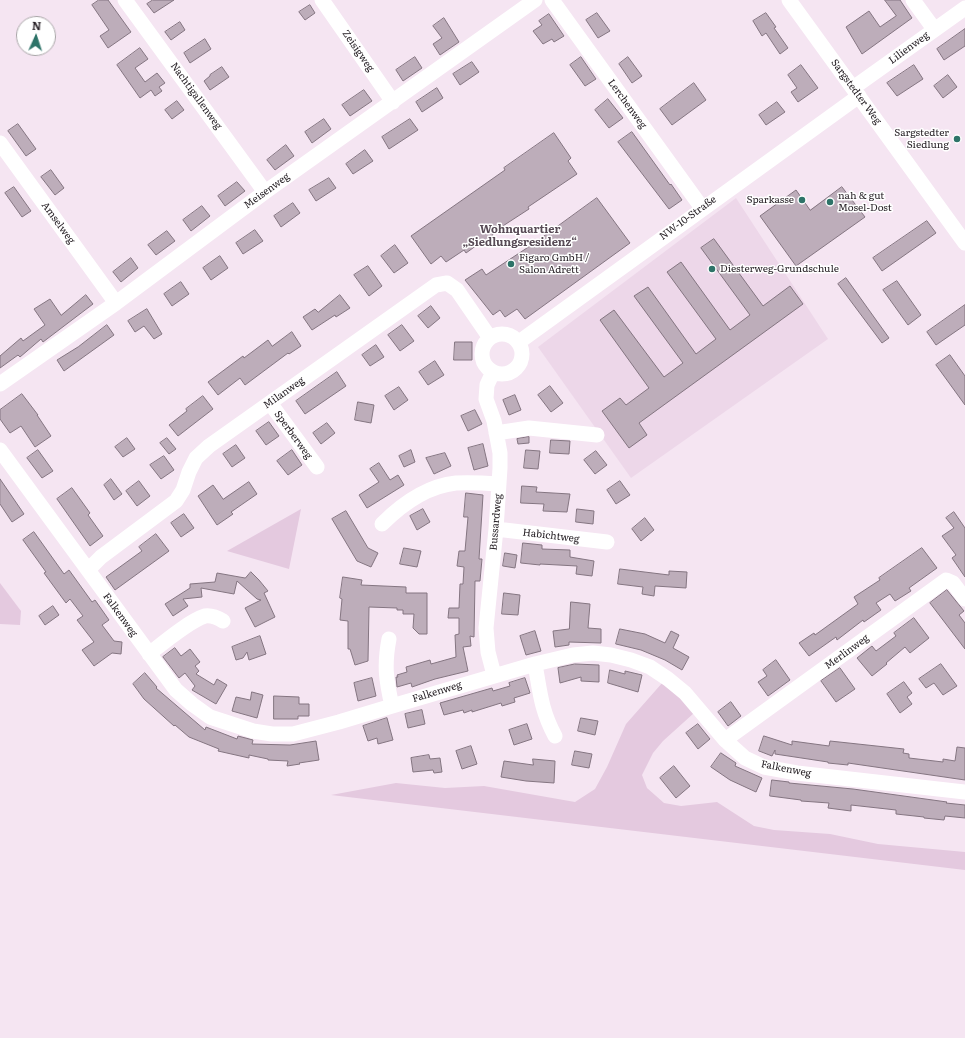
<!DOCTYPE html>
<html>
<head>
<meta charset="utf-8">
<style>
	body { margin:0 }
	#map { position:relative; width:965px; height:1038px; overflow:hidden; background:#f5e5f2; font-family:Literata,serif }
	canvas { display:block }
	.north { position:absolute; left:16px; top:16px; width:40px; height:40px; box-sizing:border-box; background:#fff; border:1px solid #a9a6a8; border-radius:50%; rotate:3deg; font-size:11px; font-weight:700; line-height:16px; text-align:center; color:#272126 }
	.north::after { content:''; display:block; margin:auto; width:14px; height:18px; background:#2d7368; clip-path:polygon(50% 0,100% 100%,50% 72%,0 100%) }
</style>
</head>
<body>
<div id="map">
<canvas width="965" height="1038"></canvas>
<div class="north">N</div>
</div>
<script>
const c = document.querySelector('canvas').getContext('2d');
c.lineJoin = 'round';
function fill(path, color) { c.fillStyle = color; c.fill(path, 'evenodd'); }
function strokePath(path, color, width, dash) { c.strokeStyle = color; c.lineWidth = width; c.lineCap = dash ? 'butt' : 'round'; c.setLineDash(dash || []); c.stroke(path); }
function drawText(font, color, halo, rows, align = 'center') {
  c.font = font + ' Literata,serif'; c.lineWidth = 3; c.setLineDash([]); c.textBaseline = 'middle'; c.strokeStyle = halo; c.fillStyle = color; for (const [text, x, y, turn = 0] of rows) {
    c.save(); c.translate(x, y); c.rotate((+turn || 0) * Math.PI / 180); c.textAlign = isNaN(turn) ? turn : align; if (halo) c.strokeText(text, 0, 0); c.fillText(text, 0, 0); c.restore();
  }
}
fill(new Path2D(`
	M736,198L828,339L631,478L538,347Z`), '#edd7e9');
fill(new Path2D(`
	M301,509L289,569L227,551Z
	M0,583L21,611L20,625L0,624Z
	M663,682L682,698L694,713L663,741L653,753L642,775L647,788L664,803L681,806L717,802L754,826L774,830L830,834L878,844L965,852V870L331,795L396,783L445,788L484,786L575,802L595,789L607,767L626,724Z`), '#e4c9df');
const building = new Path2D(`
	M99,0H108L131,32L108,48L100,36L109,30L92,5Z
	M153,0H174L154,13L147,4Z
	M885,0H900L912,18L862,54L846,27L869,11L880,27L896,16Z
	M310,5L315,13L305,20L299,12Z
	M597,13L610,31L598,38L586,20Z
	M766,13L776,27L774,28L788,48L780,54L766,33L762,36L753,21Z
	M549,14L564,36L554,42L552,39L543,44L533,31L542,25L539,21Z
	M444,18L459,42L440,55L433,44L442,38L433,26Z
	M180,22L185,30L171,40L165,32Z
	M965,29V46L944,60L937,49Z
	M205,39L211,49L190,63L184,53Z
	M140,48L148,59L135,68L145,82L157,73L165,83L159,87L162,91L155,96L151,90L140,98L117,65Z
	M415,57L422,68L403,81L396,70Z
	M581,57L596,79L585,86L570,65Z
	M628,57L642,76L632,83L619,64Z
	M472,62L479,72L460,85L453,74Z
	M801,65L818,88L798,102L791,92L797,88L788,75Z
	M914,65L923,79L897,96L887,83Z
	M222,67L229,77L210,90L204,81L210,76V75Z
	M948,75L957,87L943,98L934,86Z
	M694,83L706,100L672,125L660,109Z
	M437,88L443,98L422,112L416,102Z
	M364,90L372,101L350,116L342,105Z
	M608,99L623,118L609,128L595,110Z
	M177,101L184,110L172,119L165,110Z
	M777,102L785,112L766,125L759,115Z
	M324,119L331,129L312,143L305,132Z
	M410,119L418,130L389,149L382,137Z
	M18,124L36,149L26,156L8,131Z
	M632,132L670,185L671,184L682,200L669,209L618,142Z
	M554,133L571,158L568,161L577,174L528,207L529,209L492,233L493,235L485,241L484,240L466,253L464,250L446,262L441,256L431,264L411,236L505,170L504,168Z
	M286,145L294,156L275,170L267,160Z
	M365,150L373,161L353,174L346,164Z
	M51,170L64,188L55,195L41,177Z
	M329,178L336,188L316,201L309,190Z
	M237,182L245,191L225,206L218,196Z
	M14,187L31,211L22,217L5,193Z
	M842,187L865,217L796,266L760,216L796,190L810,210Z
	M597,198L630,243L525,319L517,309L505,317L500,310L493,315L465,280L482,269L486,275L533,244Z
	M293,203L300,213L281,227L274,216Z
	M202,206L210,216L191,231L183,220Z
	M927,221L936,233L882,271L873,258Z
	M255,230L263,241L243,254L236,243Z
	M167,231L175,241L156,255L148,245Z
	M714,239L763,306L790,286L803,304L639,423L647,435L629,448L602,411L620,398L626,405L649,388L600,320L614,310L664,377L683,363L634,296L648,287L696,354L716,339L667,272L681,262L730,330L750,315L701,248Z
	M395,245L408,263L394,273L381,256Z
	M220,256L228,268L211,280L203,268Z
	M131,258L138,268L121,282L113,272Z
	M368,266L382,286L369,296L354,275Z
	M846,278L889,338L882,343L838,284Z
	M897,281L921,315L908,325L883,290Z
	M181,282L189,294L172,306L164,294Z
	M86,295L93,304L43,342L41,339L20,357L18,355L0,368V356L21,338L23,341L45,325L34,309L50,299L61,315Z
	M340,295L350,308L336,317L335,315L312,330L303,317L315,309L318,312Z
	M965,305V325L936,345L927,332Z
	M431,306L440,318L428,328L418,316Z
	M147,309L162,334L154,339L144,326L135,332L128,321Z
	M107,325L114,335L64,371L57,360L78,347Z
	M402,325L414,341L400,351L388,335Z
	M292,332L301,346L289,354L288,353L245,385L240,378L218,395L208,382L243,356L244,358L268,340L272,346Z
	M455,342H472V360H454Z
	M376,345L384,357L370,366L362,355Z
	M950,355L965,376V405L936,365Z
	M435,361L444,375L428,385L419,372Z
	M337,372L346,386L305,414L296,401Z
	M550,386L563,403L551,412L538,395Z
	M399,387L408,400L394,410L385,396Z
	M22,394L38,415H37L51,436L35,447L21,426L10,433L0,419V410Z
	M515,395L521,410L509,415L503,400Z
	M203,396L213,409L178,436L169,425L187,411L186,409Z
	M358,402L374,405L371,423L355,420Z
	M475,410L482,424L468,431L461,416Z
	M269,422L279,436L266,445L256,431Z
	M327,423L335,433L321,444L313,433Z
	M529,437V443L518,444L517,439Z
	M127,438L135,449L123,457L115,447Z
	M167,438L176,449L169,454L160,443Z
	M551,440L570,441L569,454L550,453Z
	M483,444L488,466L474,470L468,448Z
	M236,445L245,458L232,467L223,454Z
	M38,450L53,471L42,478L27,458Z
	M292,450L302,465L288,475L277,461Z
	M411,450L415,462L404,467L399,456Z
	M526,450L540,451L538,469L524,468Z
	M596,451L607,465L595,474L584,460Z
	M445,453L451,466L434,474L426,458Z
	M164,456L174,470L161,479L150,465Z
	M379,463L390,480L398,475L404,485L367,508L359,495L379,482L370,469Z
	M0,479L24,514L12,522L0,504Z
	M111,479L122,494L114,500L104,485Z
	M139,481L150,496L137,506L126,491Z
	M620,481L630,495L616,504L607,490Z
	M249,482L257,494L231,512L233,514L217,525L198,496L213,485L223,499Z
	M522,486L537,487L536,492L570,494L567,512L543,511L544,504L521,503Z
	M72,488L90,513L88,515L103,536L90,546L57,499Z
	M466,493L483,495L479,559H482L480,581H475L474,637L470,636L471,646L463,647L468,671L435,679L412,687L411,683L397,687L396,677H398L397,675L407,672L406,667L430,660L431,664L456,657L455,635L459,634V618H448L449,608H459L460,584H463L464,567L457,566L459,551H465L468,517H464Z
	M423,509L430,522L417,530L410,516Z
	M577,509L594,511L593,524L576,522Z
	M346,511L368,548L378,553L371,567L357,561L332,519Z
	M954,512L965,528V577L952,558L956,555L942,536L954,528L946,518Z
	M184,514L194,528L181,537L171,523Z
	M645,518L654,530L641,541L632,529Z
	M34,532L64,574L69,570L92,602L95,600L109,620L102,625L114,641L122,642L121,654L112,653L94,666L82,650L94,642L77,620L83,616L70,599L66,603L44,573L46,572L23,540Z
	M156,534L169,551L115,590L106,577L142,551L139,547Z
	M523,543L542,545V549L570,550V557L594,561L592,576L576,574L577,566L540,564V565L521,563Z
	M404,548L421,551L417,567L400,564Z
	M922,548L937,568L909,588L911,591L895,601L890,594L876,603L881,610L864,622L863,620L837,640L836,637L809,656L799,643L814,633L815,635L858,604L854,597L880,580L879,578Z
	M505,553L517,555L515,568L503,566Z
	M620,569L669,575V571L687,572L686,588L655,586L654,596L642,594L643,587L618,584Z
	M251,572L259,580L268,591L264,593L275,617L255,627L245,608L261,600L257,599L237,581L234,594L201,588L202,597L183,599L188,606L173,616L165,604L190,588V584L215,582L217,573L245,578Z
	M343,577L362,580L361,585L406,587V593H427V634H419L413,628L414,614H403V610H397V608L369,607L368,661L355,665L350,649H348V621L340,620L342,599L340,598Z
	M947,590L964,611L959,615L965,623V649L930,603Z
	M504,593L520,595L518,615L502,614Z
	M571,602L590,604L588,628L601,629V643L569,642V645L555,647L553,631L569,629Z
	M53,606L59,615L45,625L39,616Z
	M914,618L929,638L910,653L905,647L886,663L887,664L872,676L857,658L872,646L876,651L896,636L894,633Z
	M620,629L645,634L665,643L671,631L679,635L673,648L689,657L682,670L665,660L641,650L616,644Z
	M535,631L541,651L526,655L520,636Z
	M260,636L266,654L249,660L247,652L243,658L236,660L232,647Z
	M175,648L181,656L190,649L200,662L195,666L199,671L196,674L214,685L217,679L227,685L216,704L192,690L195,686L185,673L179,678L163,657Z
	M776,660L790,680L768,696L758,682L767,676L763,670Z
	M575,664L599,665V682L581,681V677L560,683L558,668Z
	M941,664L957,686L943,695L934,683L926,688L919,679Z
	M840,668L855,689L836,702L821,681Z
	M610,670L625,674V671L642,675L638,692L608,683Z
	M145,673L157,687L156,688L205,730L206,727L237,739L238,736L253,740L252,744L290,745L316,741L319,760L299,763L300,764L287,766L288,761L268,760V759L249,755V758L218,751L219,749L189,737L175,725L174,726L144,699L133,684Z
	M372,678L376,696L358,701L354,683Z
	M525,678L530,693L514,698L515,702L502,706L501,703L472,712V710L464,713L463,710L444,715L440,703L492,688L493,691L510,686L509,683Z
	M904,682L912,693L907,697L912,704L900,713L887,694Z
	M252,692L263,695L257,718L232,711L236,697L250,700Z
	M274,696L299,697V704H309V716H298V719H274Z
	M731,702L741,716L728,726L718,712Z
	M422,710L425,724L408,728L405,714Z
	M387,718L393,740L378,744L377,738L368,741L363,726Z
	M581,718L598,721L595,735L578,731Z
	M527,724L532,739L514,745L509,730Z
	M698,724L710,739L698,749L686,733Z
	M764,736L792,745V741L829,746L830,741L904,749L903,753L909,754V758L943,762V759L955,761L957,747L965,748V780L848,763V765L828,763V762L775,754V750L772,756L759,751Z
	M471,746L477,764L462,769L456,751Z
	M575,751L592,754L589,768L572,765Z
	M721,753L736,763L735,766L762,778L756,792L730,780L711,767Z
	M429,755L430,759L440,758L442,772L434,773L433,770L413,772L411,758Z
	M533,759L555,761L554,783L526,781L501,777L504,761L533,765Z
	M674,766L690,786L676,798L660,778Z
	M772,780L789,782V783L853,789L947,802L946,803L965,805V818L945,816L944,820L924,818V817L896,814V810L851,805V811L828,808L829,803L801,801V800L770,796Z`);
fill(building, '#bdadba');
strokePath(building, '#847581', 1);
strokePath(new Path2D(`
	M125,0L265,192
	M322,0L393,102
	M552,0L702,208
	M789,0L965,243
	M913,0L934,29
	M853,88L965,8
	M0,143L116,303
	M482 354a20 20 0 1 1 40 0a20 20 0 1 1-40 0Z
	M519,342L859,96
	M493,372L487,385L486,399L494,421L500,453V468L496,529L486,628L488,652L494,675
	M0,384L116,303L265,192L535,0
	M270,403L317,467
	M496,433L529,428L597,435
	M0,450L176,690L192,704L210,717L253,731L272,734H293L339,722L392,706L535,664L573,655L593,653L611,655L631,660L650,667L668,679L685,693L725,740L745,758L764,767L797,773L965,792
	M382,524C402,504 427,486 456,483C470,482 485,483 499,484
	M496,529L607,542
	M88,570L101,557L176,501L183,490L189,472L196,458L209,446L436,285L447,283L457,290L490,338
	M389,639C384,665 386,680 392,706
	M149,654C163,643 189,621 205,616C212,615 218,618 223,621
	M535,664C540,692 541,710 555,736
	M725,740L946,580L953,583L965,599`), '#fff', 15);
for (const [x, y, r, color] of [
	[957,139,4,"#2d7368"],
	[802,200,4,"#2d7368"],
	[830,202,4,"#2d7368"],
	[511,264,4,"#2d7368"],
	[712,269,4,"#2d7368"]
]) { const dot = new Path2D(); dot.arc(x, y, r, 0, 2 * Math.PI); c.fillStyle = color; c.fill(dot); strokePath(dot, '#fff', 1.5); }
drawText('10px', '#272126', '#fff', [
	["Lilienweg",909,48,-36],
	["Zeisigweg",358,51,55],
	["Sargstedter Weg",856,92,54],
	["Nachtigallenweg",196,96,54],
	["Lerchenweg",627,104,54],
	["Meisenweg",267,191,-36],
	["NW-10-Straße",688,218,-36],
	["Amselweg",58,223,54],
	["Milanweg",284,393,-35],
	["Sperberweg",293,435,54],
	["Bussardweg",496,522,-85],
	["Habichtweg",551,536,7],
	["Falkenweg",120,615,54],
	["Merlinweg",847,652,-36],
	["Falkenweg",437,692,-17],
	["Falkenweg",786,769,11]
]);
drawText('10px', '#272126', '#fff', [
	["Sargstedter",949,133,"right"],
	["Siedlung",949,145,"right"],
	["nah & gut",838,196],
	["Mosel-Dost",838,208],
	["Sparkasse",794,200,"right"],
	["Figaro GmbH /",519,258],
	["Salon Adrett",519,270],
	["Diesterweg-Grundschule",720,269]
], 'left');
drawText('bold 11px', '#584b56', '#fff', [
	["Wohnquartier",520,230],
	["„Siedlungsresidenz“",520,243]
]);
</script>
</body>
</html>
